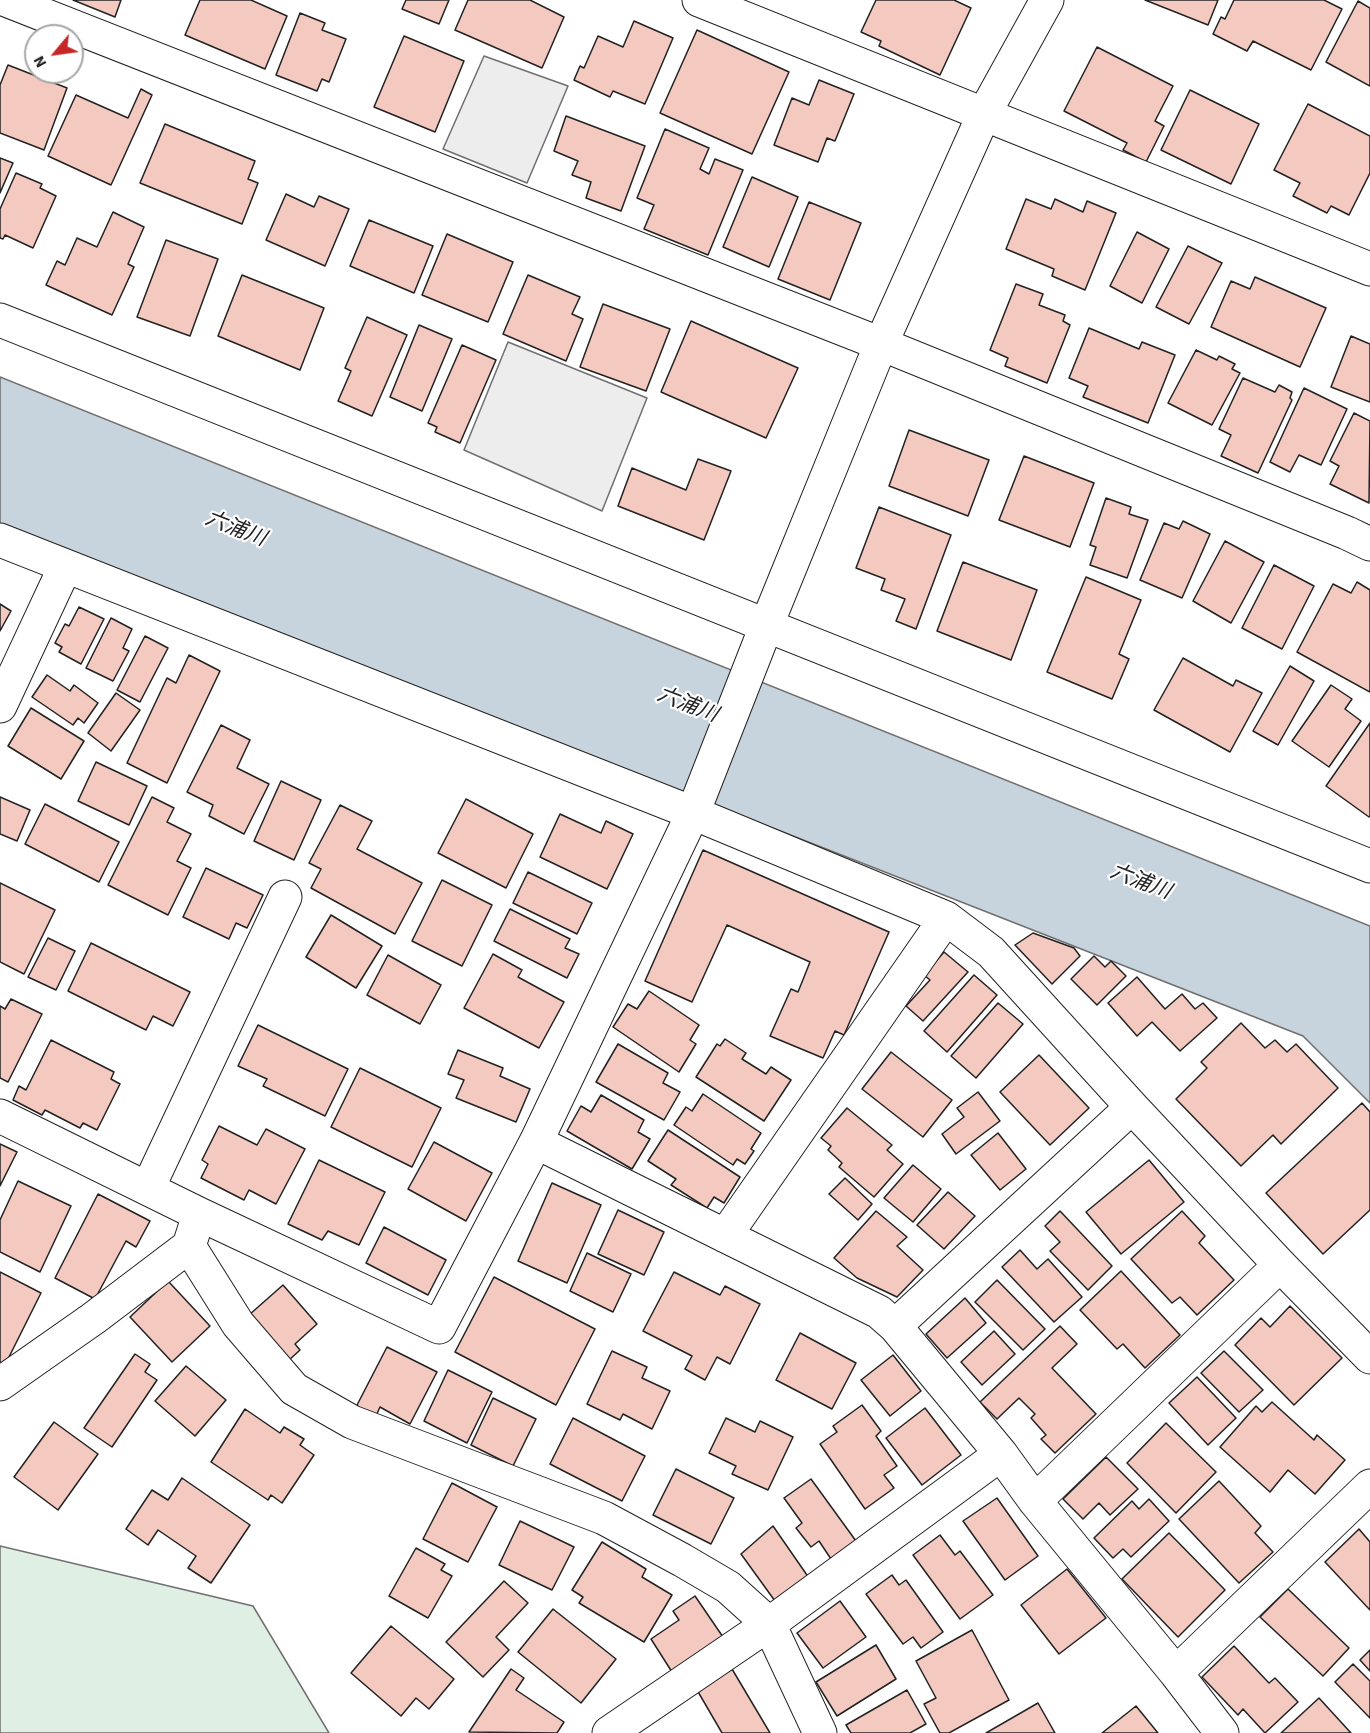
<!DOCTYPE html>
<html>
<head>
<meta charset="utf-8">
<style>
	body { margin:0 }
	#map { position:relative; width:1370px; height:1733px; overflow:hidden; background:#fff; font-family:"Source Sans 3",sans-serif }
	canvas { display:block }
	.north { position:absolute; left:24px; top:24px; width:60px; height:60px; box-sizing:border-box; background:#fff; border:2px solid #a7a7a7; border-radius:50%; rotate:241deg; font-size:16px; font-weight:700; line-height:24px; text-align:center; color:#222 }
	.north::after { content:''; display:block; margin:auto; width:21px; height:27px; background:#c62828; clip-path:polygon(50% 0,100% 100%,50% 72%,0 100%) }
</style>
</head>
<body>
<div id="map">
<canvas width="1370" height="1733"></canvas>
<div class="north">N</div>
</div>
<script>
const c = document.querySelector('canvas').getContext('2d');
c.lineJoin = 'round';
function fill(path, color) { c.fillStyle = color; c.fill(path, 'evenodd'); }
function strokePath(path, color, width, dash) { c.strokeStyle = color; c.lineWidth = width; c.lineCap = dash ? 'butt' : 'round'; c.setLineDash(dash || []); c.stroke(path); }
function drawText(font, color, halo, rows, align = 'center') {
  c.font = font + ' "Source Sans 3","Noto Sans JP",sans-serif'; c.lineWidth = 4.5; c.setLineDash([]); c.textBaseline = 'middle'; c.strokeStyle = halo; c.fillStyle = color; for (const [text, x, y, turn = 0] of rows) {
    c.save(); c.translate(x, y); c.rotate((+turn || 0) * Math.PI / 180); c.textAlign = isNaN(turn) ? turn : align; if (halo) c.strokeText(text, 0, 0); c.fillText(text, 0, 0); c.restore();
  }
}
const green = new Path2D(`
	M0,1546L253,1606L329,1733H0Z`);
fill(green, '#e0efe3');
strokePath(green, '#6f6f6f', 1.5);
const parking = new Path2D(`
	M484,56L568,86L527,183L443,149Z
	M508,342L647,398L602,511L464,450Z`);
fill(parking, '#ededed');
strokePath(parking, '#6f6f6f', 1.5);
const water = new Path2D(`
	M0,377L1370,926V1103L1303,1036L0,525Z`);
fill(water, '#c7d3dd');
strokePath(water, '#6f6f6f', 1.5);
const building = new Path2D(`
	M73,0H121L115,17Z
	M200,0H251L287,16L265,69L185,35Z
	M406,0H449L439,24L402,9Z
	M468,0H530L564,17L542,68L455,30Z
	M876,0H954L971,8L940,75L879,46L881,41L861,32Z
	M1145,0H1218L1208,25Z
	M1234,0H1324L1342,9L1311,70L1253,41L1247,51L1213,34L1221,17L1225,19Z
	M1358,1L1370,8V86L1326,62Z
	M300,13L325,23L322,30L346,39L329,82L322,79L317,91L276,75Z
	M634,21L673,38L645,104L613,91L610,97L574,80L580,66L584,68L598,36L623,47Z
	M697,30L789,72L752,154L660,113Z
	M404,36L464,61L435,132L374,107Z
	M1097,47L1173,86L1155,121L1164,126L1146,162L1123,150L1127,143L1064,111Z
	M8,65L67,88L44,150L0,133V85Z
	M819,80L854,94L835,141L827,138L818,162L774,145L792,98L809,105Z
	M141,89L152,95L111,185L48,156L76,95L128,118Z
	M1190,90L1259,124L1231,184L1161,150Z
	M1308,104L1370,136V173L1349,215L1331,206L1327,213L1293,196L1300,183L1274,170Z
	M566,116L645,146L621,211L586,198L591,182L572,175L578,161L554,151Z
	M165,124L255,161L248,179L258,183L242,224L140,183Z
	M665,129L709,148L700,169L709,174L715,159L743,170L708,255L644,229L654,205L637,198Z
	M0,158L13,163L0,193Z
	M16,173L42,184L40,188L56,196L33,248L5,235L3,239L0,238V209Z
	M752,177L798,197L769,267L723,247Z
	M286,194L314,207L319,196L349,209L325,266L266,240Z
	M1026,199L1051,209L1055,199L1083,212L1087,201L1116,213L1085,290L1052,276L1054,269L1006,249Z
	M809,202L861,223L830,300L778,279Z
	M113,212L144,227L128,264L134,267L112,315L46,285L57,261L65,265L77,238L97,247Z
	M369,220L433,246L414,293L350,266Z
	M1137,232L1169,249L1142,303L1110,286Z
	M447,234L513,262L488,322L422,295Z
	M166,240L218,259L190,336L137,317Z
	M1188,246L1222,263L1189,324L1156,307Z
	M242,275L324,308L300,370L218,336Z
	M528,275L580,297L572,314L583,319L566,361L503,334Z
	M1255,277L1326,308L1300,367L1211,327L1231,281L1250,289Z
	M1016,284L1043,294L1039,305L1065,315L1063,321L1070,325L1047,383L1005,366L1008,358L990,350Z
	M603,304L670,329L646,391L580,367Z
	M367,317L407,335L372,416L338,401L351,371L345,368Z
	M691,321L798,368L766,438L661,392Z
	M419,325L452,339L422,411L390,397Z
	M1089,328L1139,349L1142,342L1175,355L1148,423L1083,397L1088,386L1069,378Z
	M1351,336L1370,344V402L1331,387Z
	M462,345L496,360L460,443L435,432L437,427L428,423Z
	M1196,350L1217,360L1219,356L1235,364L1232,369L1240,373L1212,425L1168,403Z
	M1243,378L1275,392L1279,385L1292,392L1290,398L1292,400L1258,473L1221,456L1231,435L1219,429Z
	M1304,388L1347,409L1321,465L1299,455L1290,472L1270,462Z
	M1354,413L1370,421L1369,503L1330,484L1339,466L1330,461Z
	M909,430L989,460L968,516L889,486Z
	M1024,456L1094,483L1070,547L999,520Z
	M698,459L731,471L704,540L618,506L632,468L686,490Z
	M1106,498L1131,507L1129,514L1148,520L1127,578L1090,565L1096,547L1090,545Z
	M879,507L951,535L916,629L896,621L905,599L881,590L885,579L856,568Z
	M1183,521L1210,534L1182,598L1140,580L1164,523L1179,529Z
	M1225,541L1264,562L1231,623L1193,601Z
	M963,562L1037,590L1011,660L937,631Z
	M1274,565L1314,586L1282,649L1242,628Z
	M1086,577L1141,600L1119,654L1129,659L1112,699L1047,672Z
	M1357,582L1370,590V692L1297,652L1333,584L1351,593Z
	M0,604L11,611L0,631Z
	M79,607L104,619L81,664L59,652L62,647L55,643L65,624L69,626Z
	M111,618L132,629L123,648L129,651L113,681L86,668Z
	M145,636L168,648L140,702L117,690Z
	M189,655L220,671L167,783L127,763L167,678L176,683Z
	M1183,658L1233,686L1236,680L1262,693L1230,752L1154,710Z
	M1290,666L1314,681L1278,745L1253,731Z
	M47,675L70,691L74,685L98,703L84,723L78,718L73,725L32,697Z
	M1331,685L1352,699L1345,709L1361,721L1329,767L1292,741Z
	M116,693L140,710L111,751L88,733Z
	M31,708L84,741L61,779L8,746Z
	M1370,723V816L1369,817L1326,786Z
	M221,725L250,740L237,768L269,784L244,834L209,816L213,805L187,792Z
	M96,762L147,786L129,825L78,801Z
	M281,781L321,800L294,860L254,841Z
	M0,797L30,810L17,841L0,834Z
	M152,797L174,808L167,822L191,834L177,861L191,868L168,915L108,885Z
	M466,799L533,834L506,888L438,853Z
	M45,804L119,842L99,882L25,844Z
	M340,805L372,821L357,849L422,883L395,934L311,888L321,869L309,863Z
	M560,814L601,833L606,821L633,834L607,889L540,857Z
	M703,850L889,932L844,1035L835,1031L823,1058L770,1036L791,989L798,992L810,962L727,925L692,1002L645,981Z
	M206,868L263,895L247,928L236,923L229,939L183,917Z
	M528,872L592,903L577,934L513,903Z
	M442,880L492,905L462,966L412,941Z
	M0,883L55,910L24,974L0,962Z
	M510,909L570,939L565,948L579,954L567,978L494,941Z
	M331,915L382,946L356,988L306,957Z
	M1033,933L1074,948L1080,956L1052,984L1015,945Z
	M48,938L75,951L56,990L28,977Z
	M91,943L190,992L173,1026L153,1016L146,1030L68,991Z
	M944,952L968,972L923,1021L906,1006L930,980L924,975Z
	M493,954L522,970L518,977L564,1002L539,1048L464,1008Z
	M388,955L441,985L420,1024L367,995Z
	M1094,956L1105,967L1111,961L1126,976L1097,1005L1071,979Z
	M974,975L997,995L947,1052L924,1031Z
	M1137,977L1165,1009L1182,994L1195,1009L1203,1003L1217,1018L1180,1051L1152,1022L1137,1036L1108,1003Z
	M649,991L699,1025L690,1040L696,1044L679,1072L613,1027L628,1004L637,1009Z
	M11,999L42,1014L8,1082L0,1078V1006L5,1009Z
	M998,1003L1023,1024L976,1078L951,1056Z
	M1241,1023L1265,1048L1275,1040L1287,1052L1296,1044L1338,1088L1281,1144L1273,1135L1241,1166L1176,1099L1207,1068L1201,1062Z
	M258,1025L348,1069L325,1116L263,1086L267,1079L238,1066Z
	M725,1039L746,1053L742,1059L766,1074L771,1067L791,1080L764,1121L696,1077L717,1044L720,1046Z
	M51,1040L114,1072L111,1079L120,1084L97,1130L83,1123L80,1128L45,1110L42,1115L13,1100L19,1086L26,1090Z
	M618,1044L668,1073L663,1083L680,1092L664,1120L596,1082Z
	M458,1050L503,1068L500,1076L530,1089L516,1122L456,1098L464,1080L448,1074Z
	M891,1052L952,1100L923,1137L862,1089Z
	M1039,1055L1089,1108L1050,1145L1000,1092Z
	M360,1068L441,1108L412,1167L331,1127Z
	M978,1092L1000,1121L956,1154L942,1134L964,1117L957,1108Z
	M703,1094L761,1133L751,1149L754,1151L745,1164L737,1159L733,1165L674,1125L686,1107L692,1111Z
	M601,1095L644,1120L638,1132L650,1139L632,1169L567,1131L581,1106L591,1112Z
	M1362,1103L1370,1112V1210L1323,1254L1266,1193Z
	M847,1108L892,1145L887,1150L903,1164L874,1197L839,1167L842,1163L828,1150L831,1146L821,1138Z
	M219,1126L257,1145L266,1129L305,1149L276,1204L249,1190L244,1200L201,1178L208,1164L202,1160Z
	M668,1130L740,1177L724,1203L714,1197L707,1208L671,1185L676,1179L648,1161Z
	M998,1133L1026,1169L1000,1190L971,1155Z
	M434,1142L492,1173L466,1221L408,1189Z
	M0,1144L17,1152L0,1186Z
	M319,1160L385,1192L359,1245L328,1231L322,1240L288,1224Z
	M1149,1160L1184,1202L1121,1254L1086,1212Z
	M913,1165L941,1189L913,1222L884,1198Z
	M845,1178L872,1204L858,1220L829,1194Z
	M18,1181L71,1206L40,1272L0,1252V1220Z
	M552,1183L601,1205L567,1283L518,1261Z
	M948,1192L975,1216L944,1249L917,1225Z
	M98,1194L150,1221L136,1247L126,1241L95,1299L55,1278Z
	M618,1210L664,1232L644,1275L598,1254Z
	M876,1211L907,1237L897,1246L923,1270L897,1297L857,1278L834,1258Z
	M1060,1211L1112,1266L1088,1290L1050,1251L1060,1242L1045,1226Z
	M1182,1211L1205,1236L1199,1243L1234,1280L1197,1315L1180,1297L1172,1303L1131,1259Z
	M384,1227L446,1260L428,1295L366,1263Z
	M1020,1250L1037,1269L1048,1259L1082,1297L1054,1322L1002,1267Z
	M587,1253L631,1274L613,1312L570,1291Z
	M1121,1271L1180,1335L1145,1368L1123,1344L1117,1349L1080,1310Z
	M0,1272L41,1293L5,1365L0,1363Z
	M674,1272L720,1295L725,1286L760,1304L730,1364L717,1357L705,1380L685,1369L692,1356L643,1331Z
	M494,1277L595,1329L556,1405L455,1352Z
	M997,1280L1045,1329L1023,1350L975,1302Z
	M168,1281L210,1326L172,1362L130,1317Z
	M283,1285L317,1324L295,1344L300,1350L288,1361L249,1315Z
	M965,1298L986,1323L947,1358L926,1334Z
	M1290,1306L1342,1358L1294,1405L1235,1345L1261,1318L1270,1327Z
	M1060,1326L1077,1344L1052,1368L1096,1414L1055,1453L1041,1439L1046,1435L1031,1418L1035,1414L1019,1398L997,1419L980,1402Z
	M994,1331L1015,1354L982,1385L961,1362Z
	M800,1333L856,1363L832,1409L776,1380Z
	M387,1347L437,1372L410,1424L380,1407L376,1416L356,1407Z
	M612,1351L647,1367L642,1378L670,1391L652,1429L623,1414L620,1420L587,1404Z
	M1224,1351L1263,1390L1239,1412L1201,1373Z
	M135,1354L150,1364L145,1372L157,1380L112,1447L84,1428Z
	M893,1355L921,1391L890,1416L861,1380Z
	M186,1366L226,1400L195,1436L155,1401Z
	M448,1370L492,1392L467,1443L424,1421Z
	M1197,1377L1236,1418L1208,1445L1169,1403Z
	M493,1398L536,1419L513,1466L471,1445Z
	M1272,1402L1314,1440L1317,1435L1345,1460L1315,1494L1288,1470L1270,1492L1220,1447L1256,1406L1262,1412Z
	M862,1405L881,1431L876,1436L897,1466L884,1475L894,1488L865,1509L820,1444L837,1432L833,1426Z
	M925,1408L961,1455L922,1485L886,1438Z
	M245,1409L280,1433L284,1427L304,1439L300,1445L314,1455L282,1503L271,1495L268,1500L211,1462Z
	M573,1418L645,1456L622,1501L550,1464Z
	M726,1418L755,1432L760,1421L793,1437L768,1490L732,1474L736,1466L709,1453Z
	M54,1422L98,1454L58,1510L14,1477Z
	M1166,1423L1216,1472L1176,1513L1127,1463Z
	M1106,1457L1138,1489L1110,1515L1099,1503L1083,1519L1063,1499Z
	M676,1469L734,1498L711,1544L653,1515Z
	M182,1478L250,1525L211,1583L188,1568L196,1556L158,1530L148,1545L126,1529L152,1490L168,1500Z
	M811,1479L856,1541L831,1559L819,1541L811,1547L796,1528L802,1523L784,1498Z
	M1219,1481L1261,1526L1255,1533L1273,1552L1239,1583L1179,1519Z
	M452,1483L497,1507L468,1562L423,1539Z
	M997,1498L1038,1556L1005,1580L963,1521Z
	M1149,1499L1169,1521L1131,1557L1123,1549L1113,1558L1094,1538L1132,1501L1139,1509Z
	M520,1521L574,1547L552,1590L499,1565Z
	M773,1526L809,1578L775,1601L741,1554Z
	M1359,1529L1370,1542V1610L1325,1562Z
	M1169,1533L1225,1590L1178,1637L1122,1579Z
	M940,1535L955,1555L960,1551L993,1595L960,1619L913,1555Z
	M602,1542L646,1569L642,1577L672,1595L644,1642L579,1603L583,1597L572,1590Z
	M416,1548L445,1564L441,1570L452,1576L428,1618L389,1596Z
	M1067,1569L1106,1618L1059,1654L1021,1605Z
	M892,1575L899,1585L906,1580L943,1632L921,1648L913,1637L903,1644L866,1594Z
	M504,1581L528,1603L496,1637L509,1650L483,1677L446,1642Z
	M1288,1589L1349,1648L1323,1676L1260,1617Z
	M695,1596L723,1637L672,1672L651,1639L679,1620L673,1611Z
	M840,1601L866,1637L823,1668L797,1633Z
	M553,1609L616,1659L581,1703L518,1652Z
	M391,1626L454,1679L429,1709L416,1698L401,1716L351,1673Z
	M972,1630L1009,1700L949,1733H940L924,1704L936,1698L916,1661Z
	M876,1645L896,1679L837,1716L816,1682Z
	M1234,1646L1269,1683L1275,1678L1298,1702L1265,1733L1243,1709L1238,1715L1202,1677Z
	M1370,1650V1671L1360,1660Z
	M1353,1664L1370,1681V1718L1335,1682Z
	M511,1669L524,1678L516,1690L564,1722L557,1733L469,1732Z
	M732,1669L770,1733H722L697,1690Z
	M907,1690L926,1724L910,1733H851L846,1725Z
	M1319,1698L1351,1733H1281Z
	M1038,1703L1055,1733H986Z
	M1136,1706L1158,1733H1102Z`);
fill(building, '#f3c9c0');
strokePath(building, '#222', 1.5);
const minor = new Path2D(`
	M6,0L881,344L1347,533L1370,544
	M699,0L1370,269
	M0,320L1370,866
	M0,540L693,813L946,918L991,952L1132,1107L1280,1265L1370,1357
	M0,706L65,567
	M0,1116L199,1214L439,1327L536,1142L693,813L767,624L881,344L984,114L1047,0
	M536,1142L879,1312L895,1326L1001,1454L1035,1501L1176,1673L1222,1733
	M148,1188L285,897
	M725,1236L946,918
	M189,1246L238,1324L294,1389L352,1422L604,1518L682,1560L728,1587L769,1624L820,1733
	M895,1326L1132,1107
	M0,1384L94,1318L189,1246L196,1224
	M1035,1501L1280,1265
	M1176,1673L1370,1486
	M609,1733L769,1624L1001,1454`);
strokePath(minor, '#222', 35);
strokePath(minor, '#fff', 33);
drawText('italic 21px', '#222', '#fff', [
	["六浦川",235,530,21],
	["六浦川",687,706,21],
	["六浦川",1140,883,21]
]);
</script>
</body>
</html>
